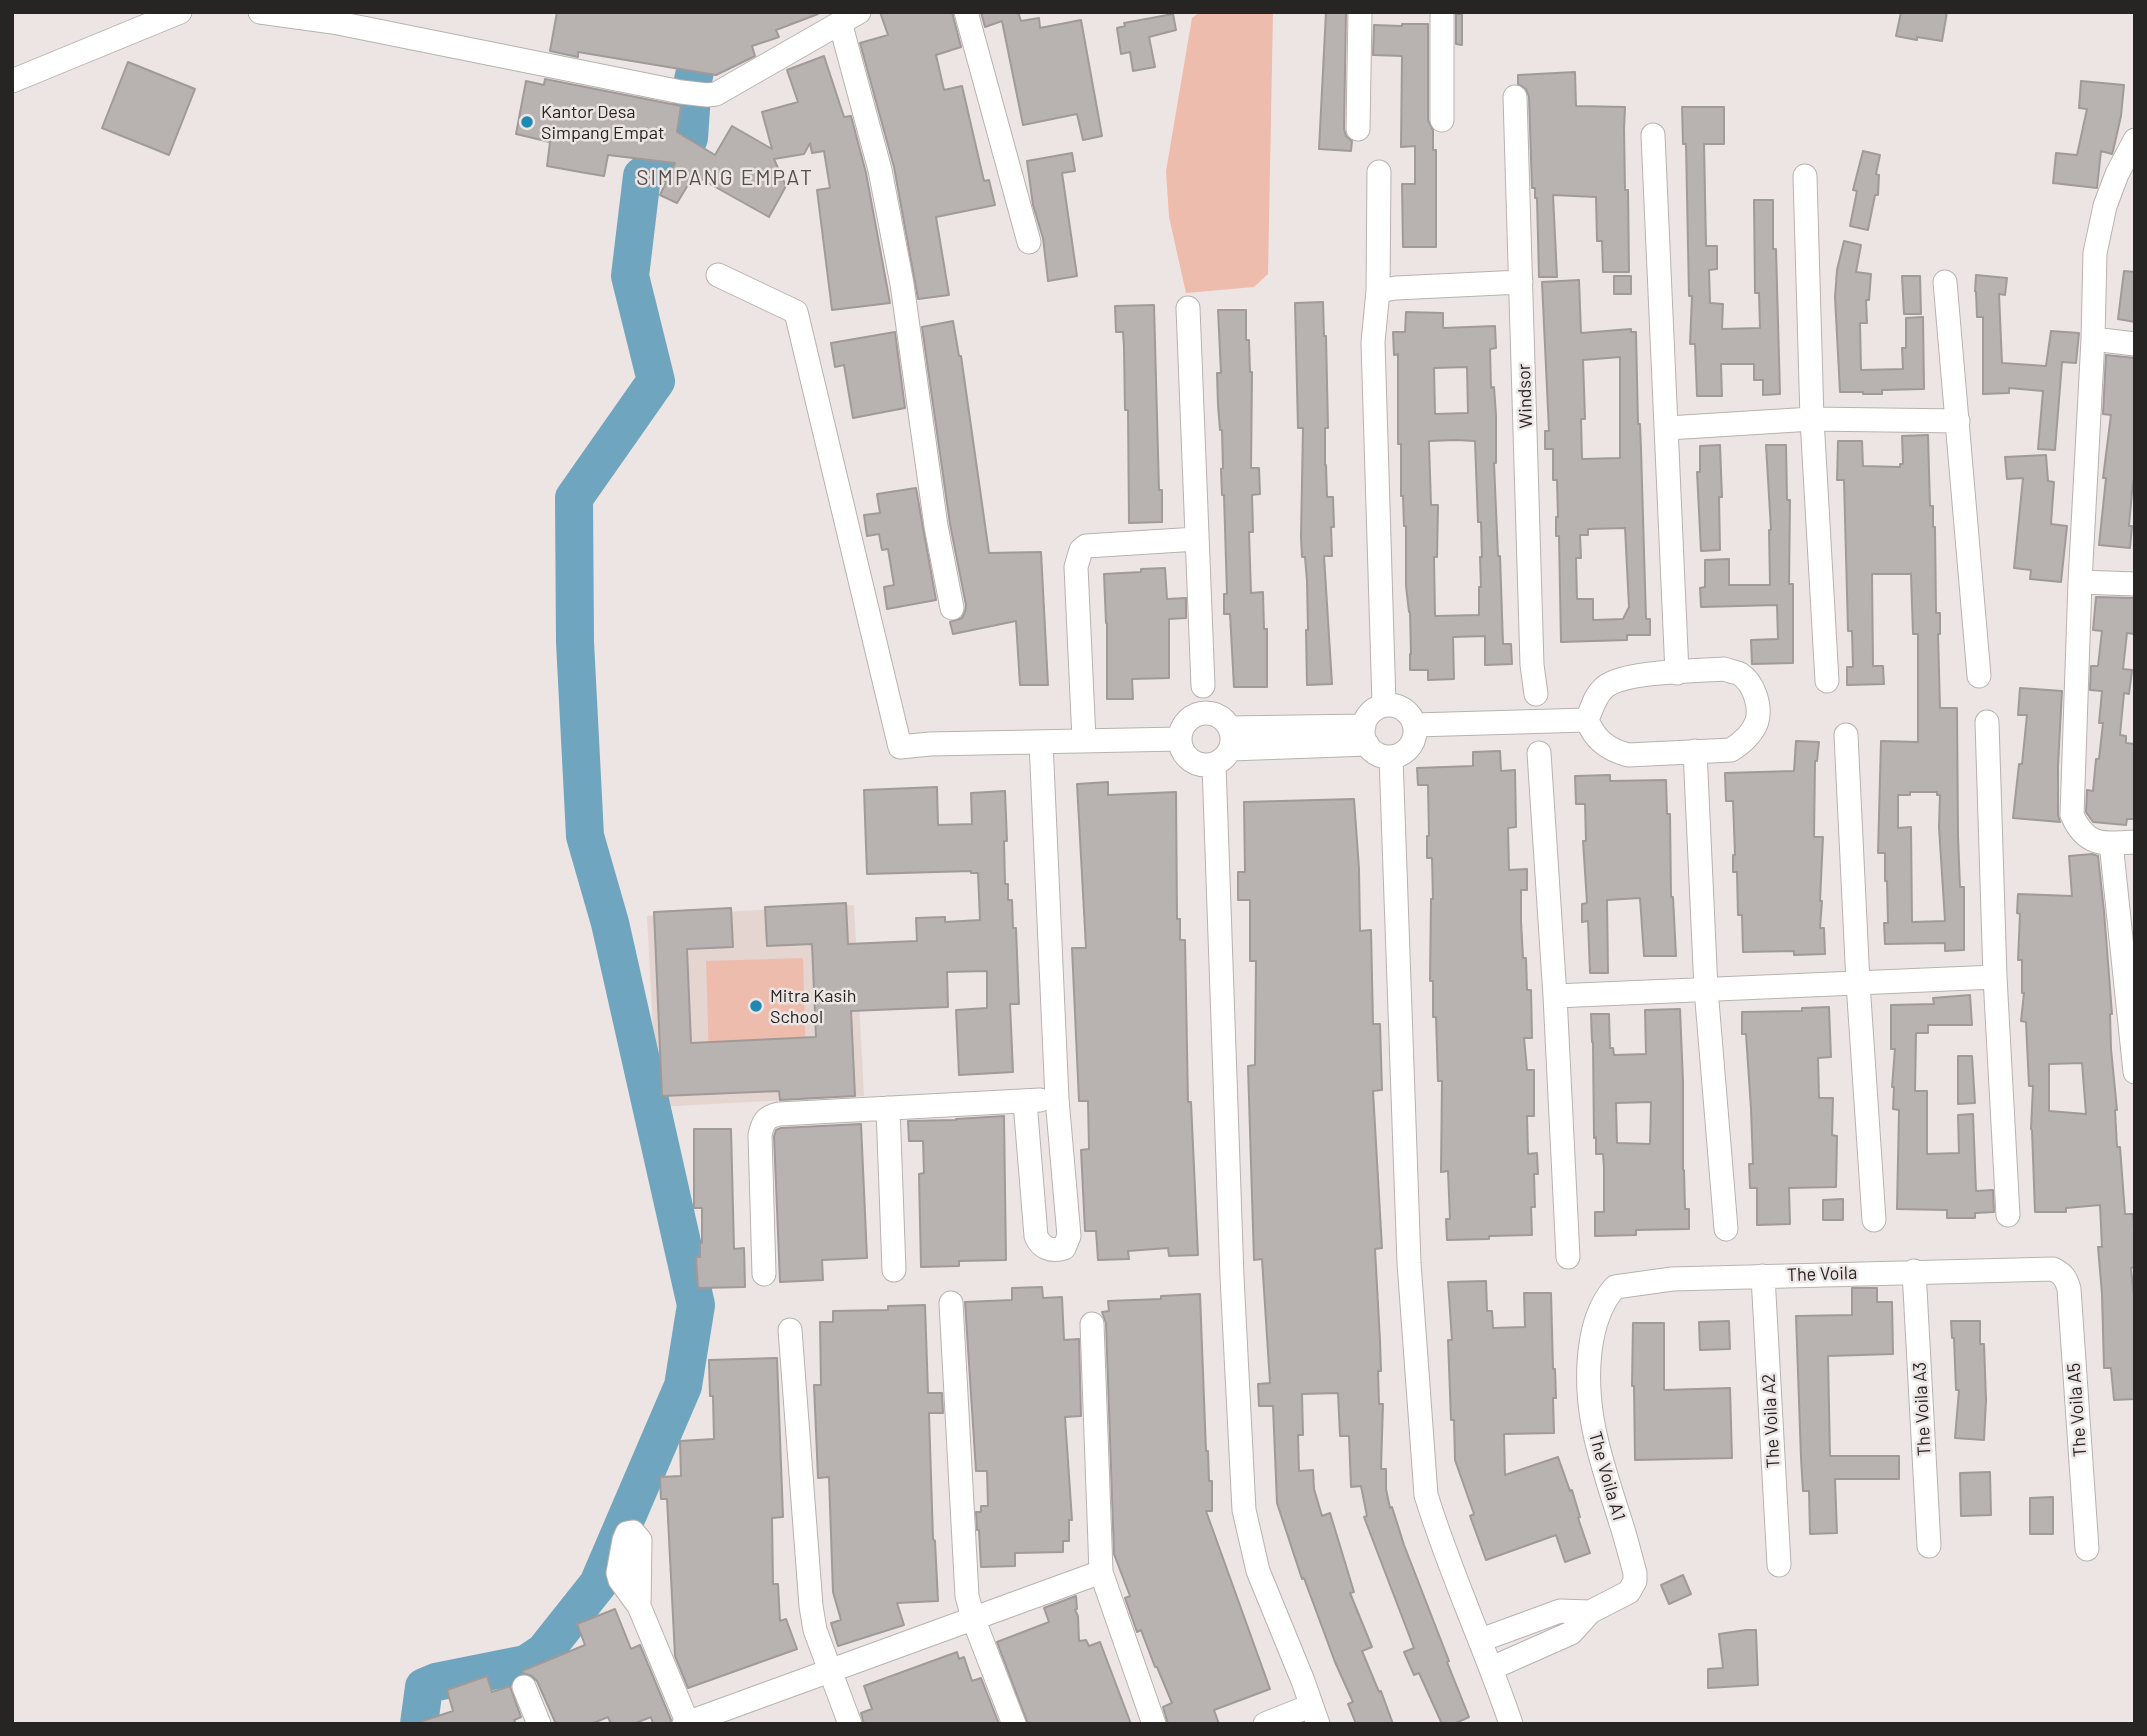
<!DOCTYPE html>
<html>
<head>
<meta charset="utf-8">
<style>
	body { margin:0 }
	#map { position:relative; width:2147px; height:1736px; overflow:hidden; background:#ece5e3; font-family:Barlow,sans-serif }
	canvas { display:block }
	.frame { position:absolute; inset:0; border:14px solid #272424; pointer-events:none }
</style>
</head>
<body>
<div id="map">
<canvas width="2147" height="1736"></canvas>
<div class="frame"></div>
</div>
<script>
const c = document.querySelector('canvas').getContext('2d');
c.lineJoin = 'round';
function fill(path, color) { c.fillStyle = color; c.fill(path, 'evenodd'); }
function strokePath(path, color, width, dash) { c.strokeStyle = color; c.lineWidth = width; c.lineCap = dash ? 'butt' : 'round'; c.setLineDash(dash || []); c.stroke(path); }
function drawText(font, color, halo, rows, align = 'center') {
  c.font = font + ' Barlow,sans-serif'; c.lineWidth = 5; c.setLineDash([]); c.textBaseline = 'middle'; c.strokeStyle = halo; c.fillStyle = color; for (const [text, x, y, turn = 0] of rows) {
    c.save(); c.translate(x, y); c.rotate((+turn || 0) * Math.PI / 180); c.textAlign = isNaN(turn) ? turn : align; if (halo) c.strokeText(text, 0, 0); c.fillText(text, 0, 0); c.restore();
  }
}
fill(new Path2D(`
	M854,905L864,1096L657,1107L647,916Z`), '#e4d5d0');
fill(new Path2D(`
	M1200,12H1273L1268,274L1254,287L1186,293L1169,217L1166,171L1192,18Z
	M803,958L806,1059L709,1061L706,961Z`), '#eebcad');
strokePath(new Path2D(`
	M419,1724L424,1687L436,1682L526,1664L544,1652L598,1584L683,1386L696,1305L610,923L585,836L575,642L574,498L656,381L630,276L642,176L689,138L693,80L707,22`), '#6fa5be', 38);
const building = new Path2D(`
	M557,12H818V14L776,30L779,37L752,46L755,56L716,75L578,52V57L550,51Z
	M880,12H952L961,47L936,55L944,90L962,86L984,181L989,180L995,205L936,217L949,295L918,299L894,167L860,43L888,35Z
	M981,12H1018L1021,21L1039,18L1040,28L1081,20L1102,136L1083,140L1077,114L1023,125L1002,21L985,27Z
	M1326,12H1346L1344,129L1346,136L1352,141L1351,151L1319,149Z
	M1901,12H1947L1942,41L1917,37V40L1896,36Z
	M1173,14L1176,30L1149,37L1155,67L1133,71L1130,52L1121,54L1117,28L1125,26L1124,23Z
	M1456,14H1462V45L1456,44Z
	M1402,24H1428V120L1433,130V150H1436V247H1403L1402,184H1415V146L1401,147L1402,56L1373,55L1374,25L1402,26Z
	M824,56L844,117L851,116L866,173L890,303L832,310L817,190L830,188L824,151L812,153L810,143L804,154L774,159L786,186L769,217L694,175L677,203L660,195L675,163L608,155L604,176L580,172L547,166L550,142L516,134L526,81L544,85L545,79L681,106L677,132L715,155L732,126L772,149L762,112L798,102L787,70Z
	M128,62L195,89L169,155L102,128Z
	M1575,72L1576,106L1625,107L1624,129L1625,190H1628L1629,272H1603L1602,241H1597L1596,197L1553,195L1557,277H1539L1537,198H1535V188H1532L1529,97L1526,89L1518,84V75Z
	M2081,81L2124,85L2121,116L2113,151L2112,154L2101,151L2097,188L2053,183L2056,153L2077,155L2087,109L2079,108Z
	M1682,107H1724V144H1704L1706,246H1717V269L1709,270L1710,303L1723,304L1722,329L1760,328L1759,293H1755L1754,200H1773V249H1776L1780,394L1763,395V380H1754V364H1721L1722,396H1697L1695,344H1690L1692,296H1689L1686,144H1683Z
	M1863,151L1880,155L1876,174L1879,175L1878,195H1875L1868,230L1850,226L1857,191L1853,190Z
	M1072,153L1075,171L1062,173L1077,276L1048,281L1043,238L1033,205L1027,161Z
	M1844,241L1861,245L1856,272L1871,274L1869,300H1866L1867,323H1860L1861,370L1903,369L1902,348H1906V318L1923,317L1924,389L1882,390V394H1863V392H1840L1835,297L1837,270Z
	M2124,271L2135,272V322L2118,319Z
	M1976,275L2007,278L2005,295L1999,294L2002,363L2046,366L2051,331L2079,333L2076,363L2062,362L2055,450L2038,449L2043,391L2009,388V393L1983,394V317H1977L1976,292L1975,291Z
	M1614,276H1631V294H1614Z
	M1902,276H1920L1921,314H1904Z
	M1579,280L1581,333L1631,329V332H1636L1638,424H1640L1641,449L1646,619H1650V635H1627V640L1561,642L1559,536H1556V517H1558L1557,480H1553V449H1545V431H1549L1542,282ZM1620,357V458L1582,459L1581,419H1585L1583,360ZM1625,528L1629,607L1623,619L1593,620V599H1577L1576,558H1581L1580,535H1588V529Z
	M1323,302L1324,336H1326L1328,428H1325V465H1326L1327,497H1333L1334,527H1331L1332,556H1324L1332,684L1307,685L1306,630H1308L1307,581L1305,557H1302L1301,537L1303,428H1298L1295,303Z
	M1154,305L1159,490H1162V522L1129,523L1128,410H1125L1124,347L1123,332H1116L1115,306Z
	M1218,310H1246V340H1249L1250,372H1252L1251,468H1259L1260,494L1252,495L1253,532H1249L1251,593L1263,592L1264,629H1267V687H1234L1230,614H1224V594H1227L1224,495H1222L1221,469L1223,468L1222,430H1220L1218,405L1217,373H1221Z
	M1406,312L1443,313V328L1495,326L1496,348L1490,349L1491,388L1494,387L1496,415V463H1494L1498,556H1500L1503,644H1511L1512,664L1485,665V636L1453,637L1454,679L1428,680V670H1410V654H1411L1410,612H1409L1406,586V526H1404L1403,496H1401V444H1398V354L1394,355L1393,332H1405ZM1467,367L1468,413L1435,414L1434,368ZM1456,440L1475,441L1478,522H1481L1482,557H1480L1481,587H1479V615L1435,616L1434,557H1437L1438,505H1431L1429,443V441Z
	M953,321L959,356H961L989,553L1041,552L1048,685H1020L1016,621L953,634L950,622L962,618L965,612L966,605L950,524L922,327Z
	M895,332L905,408L853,418L844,365L835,367L831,343Z
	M2106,355L2135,358V481H2133L2129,526H2132L2130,548L2099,545L2106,478H2103L2111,415L2103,414Z
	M1928,435L1930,506H1933V527H1935L1936,613H1940V634H1938L1940,708H1957L1958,836L1960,887H1964V950L1945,951V943L1885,944L1884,923H1888L1887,881H1885V853H1878L1881,741L1918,742V634H1913L1911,574H1872L1873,666H1883L1884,684L1847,685V667H1853L1852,631H1848L1844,480H1837L1838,441H1862L1863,466L1900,467V464H1903L1902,436ZM1910,792H1937V795H1940L1939,827L1945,921L1912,922L1911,827L1898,828V795H1910Z
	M1720,445L1722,497H1719L1720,550L1701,551L1697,472H1700V446Z
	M1766,445H1786L1787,500H1790L1789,584H1793V663L1752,664L1751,640L1778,639L1777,605L1701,607L1700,588L1705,587V560L1729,559V585H1770L1769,530H1771Z
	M2046,455L2048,481L2054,482L2051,524L2067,526L2061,582L2030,579L2031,570L2014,568L2023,478L2007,479L2005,457Z
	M916,488L936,600L887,609L884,587L894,585L888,549L882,550L879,534L867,536L864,515L880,513L877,494Z
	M1165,568L1167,599L1186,598V618L1169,619V678L1132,679L1133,699H1107V623H1106L1104,574L1141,572V569Z
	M2096,597L2135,598L2134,634L2127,633L2123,669L2132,670L2129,694L2124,693L2120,735L2126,736V743L2135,744V819H2127L2126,825L2093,822L2086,812L2087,790L2093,791L2096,759H2099L2103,723H2099L2102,691L2090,690L2091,666H2098L2102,631L2093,630Z
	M2020,688L2062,691L2058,766V815L2060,822L2013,818L2019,764H2022L2027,715H2018Z
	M1796,741L1819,742L1817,761H1815L1814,837H1823L1820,901H1822L1820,928H1824L1825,954L1794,955V951L1743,952L1742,915H1738L1737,872H1733V855H1735L1733,801H1726L1725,773L1794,771Z
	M1500,751L1501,771L1515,770L1516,827L1508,828L1509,870L1527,869V890H1521V921L1523,958H1526L1527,990H1531L1532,1038H1524L1527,1070H1534V1116H1527L1528,1154L1537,1153L1538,1174H1534L1535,1207H1531L1532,1235L1489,1236V1239L1447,1240L1446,1219H1450L1448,1171L1441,1172L1442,1081H1438L1436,1017H1433V981H1430L1431,899H1433L1432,858H1427V836H1429L1428,785H1418L1417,768L1473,766V752Z
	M1610,775V781L1666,780L1667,814H1670L1671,897H1673L1676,956H1644L1640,898L1607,900L1608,973H1590L1588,921L1582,922V904L1587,903L1583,841H1586L1585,804H1576L1575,776Z
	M1108,782V795L1176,792L1177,919H1180V940H1185L1188,1102H1191L1198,1255L1169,1256L1168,1248L1128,1251L1129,1259L1098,1260L1096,1231H1085L1081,1150L1089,1149L1088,1101H1079L1072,948H1086L1077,784Z
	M937,787L938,825L972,824L971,793L1005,791L1007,841H1004L1005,884H1008V900H1012L1013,928H1016L1019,1004H1010L1013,1072L959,1075L956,1010L987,1008V971L947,972L948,1007L851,1011L855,1096L780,1100L779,1091L662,1096L654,912L731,908L733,947L687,949L691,1043L816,1037L812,944L767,946L765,907L846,903L848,944L917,941L916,918L945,917V922L980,920L978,873H971V871L867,874L864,790Z
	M1354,799L1359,869L1360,931L1371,930L1373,1024H1380L1382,1090L1373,1091L1382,1248L1375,1249L1380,1341L1381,1371H1378L1379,1404H1383L1381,1469H1386V1489L1390,1508L1392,1507L1404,1545L1449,1661L1447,1662L1469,1717L1454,1724H1442L1419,1673L1414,1675L1404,1652L1414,1648L1364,1517L1367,1516L1361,1486L1351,1487L1349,1436H1340L1338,1393L1302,1394L1303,1435H1298L1299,1471L1313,1470L1314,1489L1322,1516L1330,1513L1354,1592L1350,1593L1372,1647L1362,1651L1379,1692L1381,1691L1393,1724H1356L1348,1704L1353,1702L1335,1662L1304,1578L1302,1579L1277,1503L1273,1406H1259L1258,1384L1270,1383L1262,1259L1254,1260L1248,1066L1255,1065V1062L1256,961H1250V900H1238V872H1245L1244,802Z
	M2092,854L2098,856L2104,911L2112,1014H2110L2111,1049L2117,1110H2115L2117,1147H2120L2125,1214H2133L2135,1242V1267L2131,1268L2135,1308V1399L2114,1400L2111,1368H2104L2102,1294L2098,1247H2102L2100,1205L2066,1208V1212H2035L2032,1130L2031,1129L2033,1086H2029L2026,1022L2021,1021L2024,993H2022V960H2018L2020,914L2017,913L2018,894L2072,896L2069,856ZM2082,1063L2086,1114L2049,1111V1064Z
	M1970,995L1972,1025H1928V1033H1916L1915,1091H1927V1154L1959,1153L1958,1115L1973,1114L1976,1191L1993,1190L1994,1212L1975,1213V1218H1947V1210L1897,1209L1899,1110L1893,1109L1894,1087H1892L1895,1049H1891V1005L1934,1004L1933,998Z
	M1829,1007L1831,1057L1818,1058L1819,1098H1833L1832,1135L1837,1136L1836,1187L1789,1188L1790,1224L1757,1225V1188H1750L1749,1164H1753L1751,1109L1746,1034H1742V1012L1802,1011V1008Z
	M1680,1009L1683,1082V1170H1684L1685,1209H1689V1229L1636,1230V1235L1595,1236V1212H1604V1167L1603,1154H1596V1137L1594,1138L1593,1042H1592L1591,1014H1609L1610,1048H1613L1614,1055L1646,1054L1645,1010ZM1651,1102L1650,1144L1617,1143L1616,1103Z
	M1958,1056H1972L1975,1103L1958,1104Z
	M1004,1116L1006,1260L959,1261V1266L921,1267L919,1174L924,1173L923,1141H909L908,1121L956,1120V1119Z
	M861,1124L867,1258L822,1260L823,1280L780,1282L774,1136L776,1130L781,1128Z
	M694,1129H731L734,1249L744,1248L745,1287L698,1288L696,1257H700V1243H702V1208H694Z
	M1843,1199V1220H1823V1200Z
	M1486,1281L1487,1311H1492L1493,1328L1525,1327L1524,1293H1551L1553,1369H1555L1556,1398H1553L1554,1433L1504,1434L1505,1475L1558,1457L1570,1491L1572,1490L1580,1517L1578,1518L1590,1553L1565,1562L1556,1535L1486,1560L1470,1516L1474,1514L1455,1460L1454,1420H1451L1448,1340H1452L1448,1282Z
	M1042,1287L1043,1298L1062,1297L1064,1340L1079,1339L1081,1416L1065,1417L1072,1520H1069V1541H1063V1552L1015,1553V1566L981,1567L979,1530H977L976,1512H981V1506H988L987,1471H976L965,1302L1012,1300V1288Z
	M1852,1288H1877V1302H1892L1893,1354L1828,1356L1830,1456H1899V1479H1835L1837,1533L1810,1534L1809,1491H1803L1801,1458L1796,1316L1852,1315Z
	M1200,1294L1206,1451H1208L1209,1481H1212V1511H1206L1270,1689L1214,1710L1219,1724H1168L1163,1707L1172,1703L1157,1667H1155L1141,1630L1137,1632L1125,1598L1130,1596L1114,1554L1106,1323L1102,1312L1109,1311L1108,1301L1161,1299V1296Z
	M925,1305L928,1393H942L943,1413H929L933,1539L935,1541L938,1601L897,1603L904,1625L838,1646L831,1623L841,1620L833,1592L829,1477L818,1478L814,1385H821L820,1322H833V1311L888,1310V1306Z
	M1729,1321L1730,1349L1700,1350L1699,1322Z
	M1951,1321H1980V1344H1984L1986,1400L1984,1440L1955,1438L1959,1390H1956L1954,1338H1952Z
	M1633,1323H1664V1390L1730,1388L1732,1458L1635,1460L1634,1386H1632Z
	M777,1358L783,1517L772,1518L773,1584H778L780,1621L786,1619L797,1649L688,1688L675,1656L667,1499H661L660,1477L681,1476L680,1441L714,1439L713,1396H710L709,1360Z
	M1990,1472L1991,1515L1961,1516L1960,1473Z
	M2053,1497V1534H2030V1498Z
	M1683,1575L1691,1594L1669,1604L1661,1585Z
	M1076,1596L1077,1609L1075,1610L1078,1616L1079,1641L1086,1640L1089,1646L1100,1642L1131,1724H1028L997,1642L1049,1622L1044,1608Z
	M615,1609L631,1649L640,1645L671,1720L670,1724H653L651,1717L633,1724H611L608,1717L591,1724H556L537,1681L532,1676L523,1673L522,1671L585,1645L577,1624Z
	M1746,1630H1756L1758,1685L1708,1688V1669L1723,1668L1719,1634Z
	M957,1652L959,1659L964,1657L972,1681L981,1678L999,1724H864L861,1713L872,1709L864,1686Z
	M487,1676L492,1692L510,1686L521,1717L514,1720L516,1724H424L423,1721L453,1711L447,1690Z`);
fill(building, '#b8b2b0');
strokePath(building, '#a09a98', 2);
const minor = new Path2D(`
	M260,12L333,22L681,92L707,95L716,94L859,12
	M966,12L1029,242
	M840,22L880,170L902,284L936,526L952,608
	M12,81L180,12
	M1515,97L1532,665L1536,694
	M1442,120V12
	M1358,129L1360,12
	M1653,135L1677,673
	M2135,140L2117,174L2105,206L2095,253L2093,339L2080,582L2072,815C2086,847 2104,844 2135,842
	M1379,172L1378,291L1373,342L1384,704
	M1805,176L1812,419L1827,681
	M718,275L796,312L900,747L930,744L1180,739
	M1945,282L1979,676
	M1378,291L1396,288L1521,282
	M1188,308L1203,686
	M2093,339L2135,344
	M1668,428L1812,419L1958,421
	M2080,582L2135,584
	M1724,669C1729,671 1736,672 1740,674C1754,683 1761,706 1757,721C1753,733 1742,743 1731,750L1628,755C1607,749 1595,740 1587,720C1592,708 1595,695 1605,687C1624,671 1697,671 1724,669Z
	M1363 731a26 26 0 1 1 52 0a26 26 0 1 1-52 0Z
	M1180 739a26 26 0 1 1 52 0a26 26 0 1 1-52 0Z
	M1987,722L1995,977L2008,1215
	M1415,725L1587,720
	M1230,728L1364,726
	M1846,735L1858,983L1874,1220
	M1084,740L1076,567L1081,550L1086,546L1197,539
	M1231,749L1367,744
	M1695,751L1706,989L1726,1229
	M1539,753L1555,996L1568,1257
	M1391,757L1409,1263L1426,1495C1450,1573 1485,1647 1511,1724
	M1214,765L1232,1277L1244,1510L1258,1571L1303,1681L1318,1724
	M2111,843L2135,1072
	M1555,996L1995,977
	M1025,1102L1036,1236C1041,1248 1051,1252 1064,1248L1069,1236L1057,1099L1041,742
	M888,1108L894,1270
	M1914,1271L1929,1546
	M764,1274L760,1135C763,1122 765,1117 779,1114L1040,1100
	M1763,1276L1779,1565
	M951,1303L967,1596L973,1618L1014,1724
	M1092,1324L1101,1572L1154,1724
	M790,1330L811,1606L815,1630L850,1724
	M639,1606L640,1540L633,1532L627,1533L624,1540L618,1573L620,1580L639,1606L688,1724
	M1481,1640L1560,1611L1590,1612
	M1492,1668L1571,1633L1590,1612L1629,1592L1635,1581V1573C1630,1555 1626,1538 1620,1520C1602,1463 1583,1412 1590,1351C1593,1327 1599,1305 1615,1287L1672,1279L2053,1269C2063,1274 2066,1278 2069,1289L2087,1549
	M524,1687L539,1724
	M684,1724L1101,1572
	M1265,1724L1310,1706`);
strokePath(minor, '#b8b2b0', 25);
strokePath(minor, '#fff', 23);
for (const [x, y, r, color] of [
	[527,122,7,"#2089b1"],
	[756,1006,7,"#2089b1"]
]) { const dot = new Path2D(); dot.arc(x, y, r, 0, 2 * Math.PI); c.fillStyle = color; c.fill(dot); strokePath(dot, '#ece5e3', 2.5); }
drawText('18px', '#272424', '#ece5e3', [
	["Kantor Desa",541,112],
	["Simpang Empat",541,133],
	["Mitra Kasih",770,996],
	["School",770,1017]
], 'left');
drawText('18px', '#272424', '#ece5e3', [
	["Windsor",1525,396,-92],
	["The Voila",1822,1274,-2],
	["The Voila A3",1922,1409,-93],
	["The Voila A5",2077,1410,-94],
	["The Voila A2",1771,1421,-93],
	["The Voila A1",1607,1476,74]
]);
c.letterSpacing = '2px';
drawText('21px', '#544e4d', '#ece5e3', [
	["SIMPANG EMPAT",725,178]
]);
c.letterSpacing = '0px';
</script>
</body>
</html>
